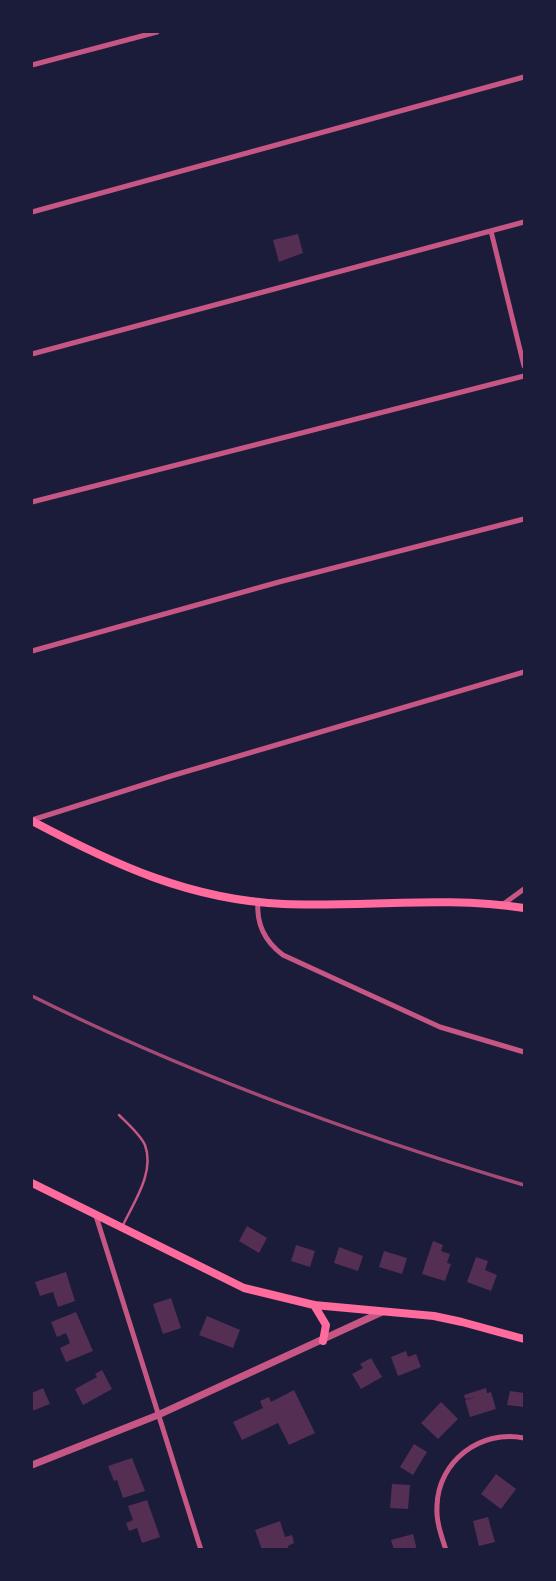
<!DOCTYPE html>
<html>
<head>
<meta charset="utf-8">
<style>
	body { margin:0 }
	#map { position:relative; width:556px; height:1581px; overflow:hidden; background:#1b1b3a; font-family:Bitter,serif }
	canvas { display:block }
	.frame { position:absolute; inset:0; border:33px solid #1b1b3a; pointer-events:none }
</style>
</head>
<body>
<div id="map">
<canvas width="556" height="1581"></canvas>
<div class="frame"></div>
</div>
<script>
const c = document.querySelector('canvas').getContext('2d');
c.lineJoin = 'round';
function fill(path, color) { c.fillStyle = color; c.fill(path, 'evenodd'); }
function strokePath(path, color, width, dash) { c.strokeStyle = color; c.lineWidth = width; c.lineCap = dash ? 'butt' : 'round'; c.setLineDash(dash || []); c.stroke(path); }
fill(new Path2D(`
	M298,234L303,253L279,262L273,240Z
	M247,1226L267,1238L259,1253L239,1241Z
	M433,1241L443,1245L441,1251L450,1254L447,1263L451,1264L445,1281L422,1274Z
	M296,1245L315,1251L310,1267L291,1261Z
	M339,1247L363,1256L358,1271L334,1263Z
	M384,1251L407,1258L402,1274L379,1267Z
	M476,1257L488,1261L485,1270L497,1275L491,1291L467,1282Z
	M66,1272L75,1301L58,1307L53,1292L40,1296L35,1282Z
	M171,1298L181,1328L163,1334L153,1304Z
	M76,1312L93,1351L66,1362L60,1348L70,1343L66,1333L57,1337L51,1322Z
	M207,1316L240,1330L233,1348L199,1335Z
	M406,1351L408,1357L416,1354L421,1367L398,1376L391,1357Z
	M371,1358L382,1377L361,1389L352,1374L363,1368L360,1364Z
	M102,1370L112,1389L83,1405L75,1389L97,1377L95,1374Z
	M43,1388L50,1404L32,1411V1393Z
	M486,1388L487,1393L491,1392L496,1409L470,1417L465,1400L476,1397L465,1399L464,1395Z
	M294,1390L315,1433L289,1445L278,1423L242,1440L233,1422L263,1408L260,1401L269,1397L271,1402Z
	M510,1391L524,1393V1407L507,1405Z
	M441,1402L458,1419L438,1439L421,1423Z
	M414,1444L427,1452L413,1475L400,1467Z
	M132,1458L145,1491L123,1498L117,1480L114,1481L108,1466Z
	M496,1474L516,1489L501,1509L481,1494Z
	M392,1484L410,1485L408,1509L390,1508Z
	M147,1500L160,1537L142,1543L137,1528L129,1531L126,1523L133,1520L128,1506Z
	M488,1517L495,1542L479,1546L473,1521Z
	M280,1521L285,1537L292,1535L294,1543L288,1546L289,1550H262L255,1530Z
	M413,1534L417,1550H394L391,1540Z`), '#542f53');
strokePath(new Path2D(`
	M119,1115C127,1123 140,1134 145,1145C155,1172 134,1202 123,1225`), '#c65784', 2.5);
strokePath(new Path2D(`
	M32,65L157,32
	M32,212L524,77
	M491,231L524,366
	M32,354L524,222
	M32,502L524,376
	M32,651L279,582L524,519
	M32,820L171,776L524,672
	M258,901C256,924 264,941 283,955L440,1027L524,1052
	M502,905L524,889
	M96,1216L201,1550
	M446,1550C441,1535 436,1521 437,1506C438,1461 481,1429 524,1438`), '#c65784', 5);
strokePath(new Path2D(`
	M32,1465L158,1415L382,1312`), '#c65784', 7);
strokePath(new Path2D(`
	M32,821C113,864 190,900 284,904C364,907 445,896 524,908
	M32,1183L244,1288L314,1305L434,1316L462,1322L524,1339
	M314,1305L326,1325L323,1341`), '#ff6b9d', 8);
strokePath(new Path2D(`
	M32,996C189,1074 356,1135 524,1185`), '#a44b75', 3.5);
</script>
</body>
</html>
